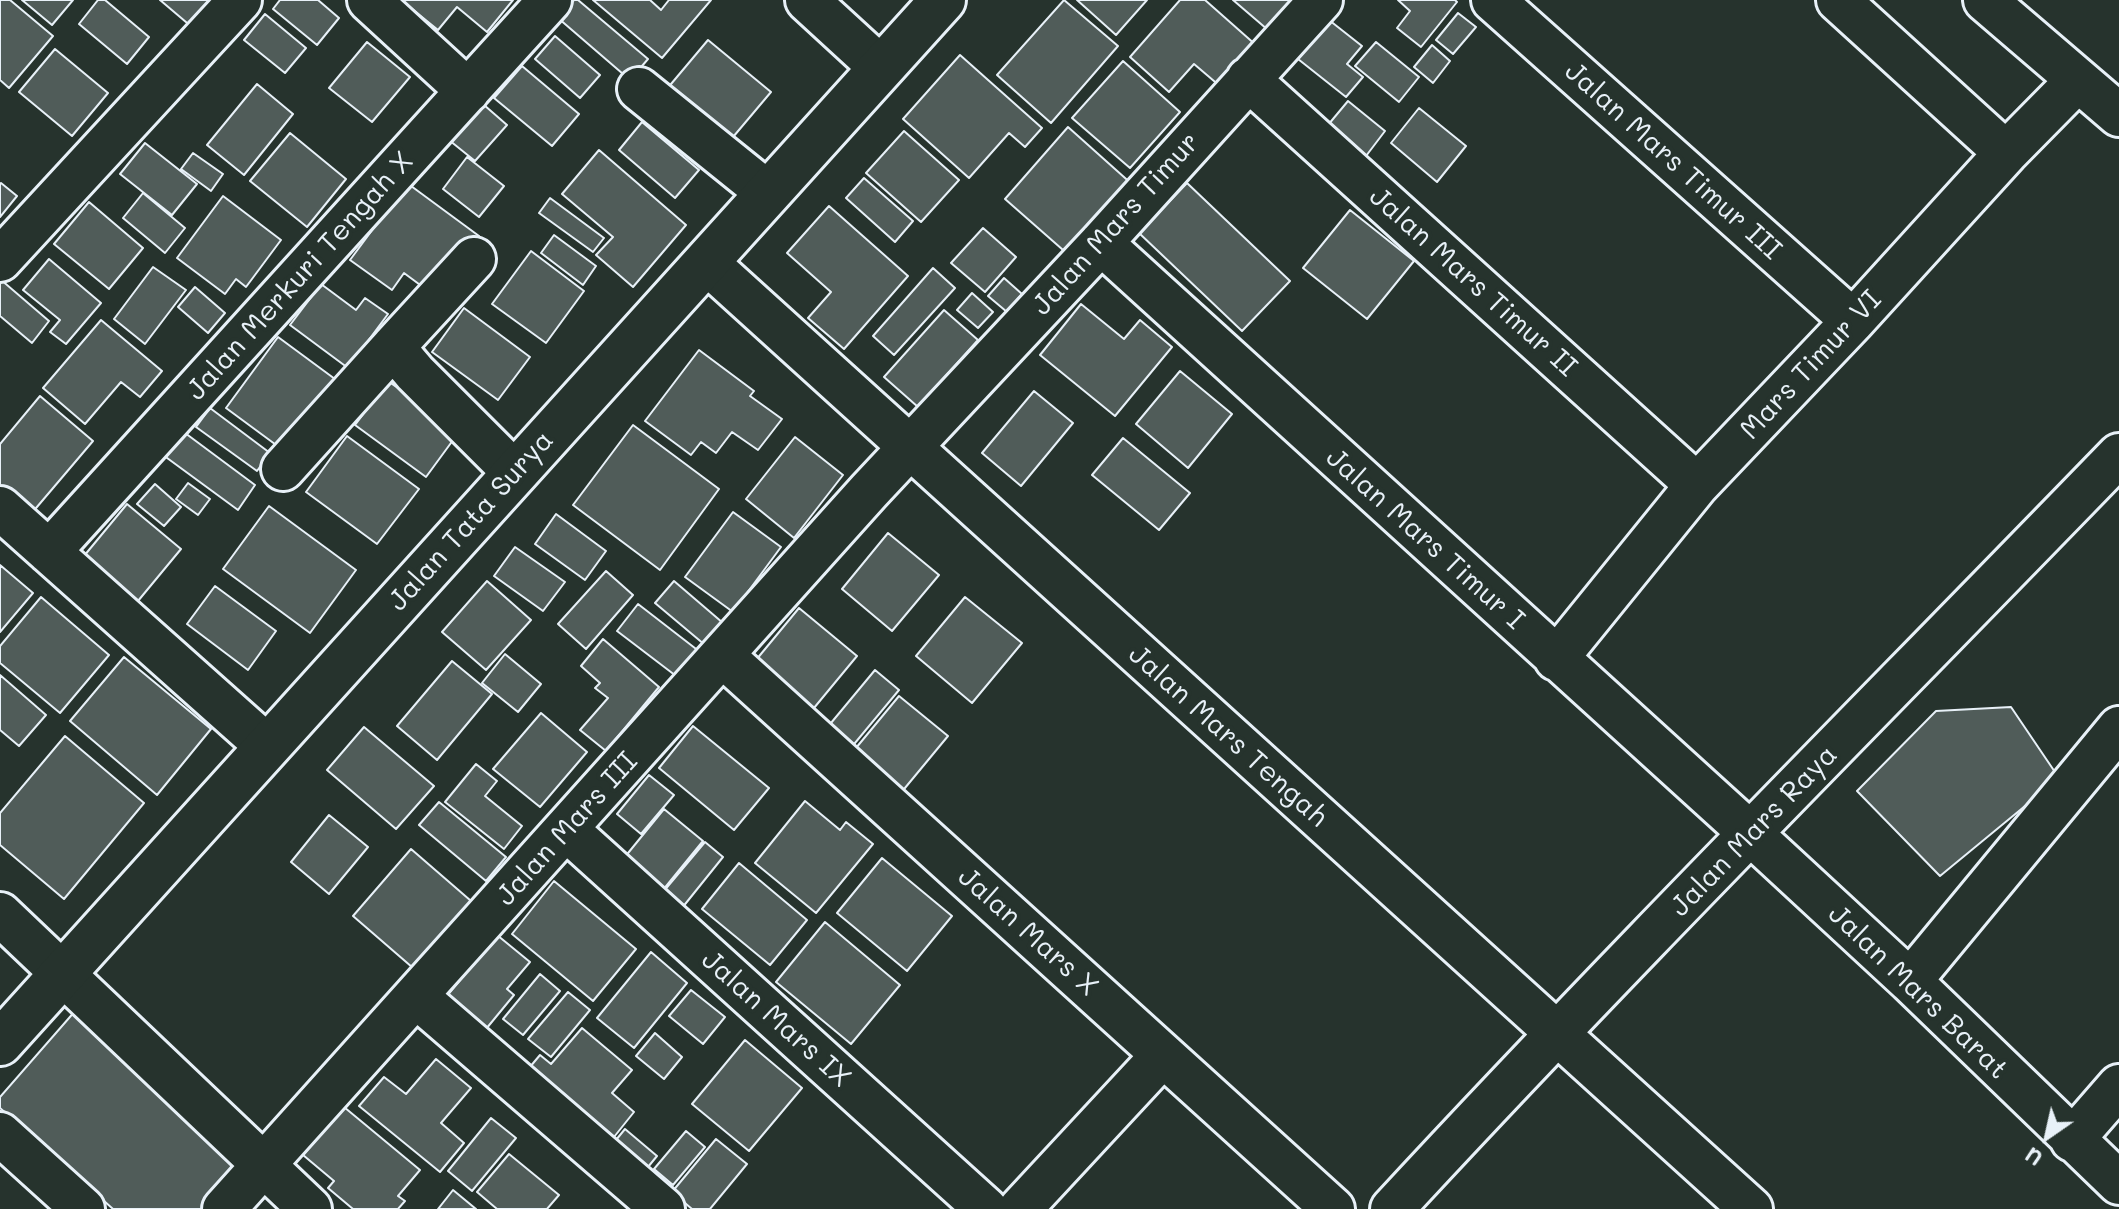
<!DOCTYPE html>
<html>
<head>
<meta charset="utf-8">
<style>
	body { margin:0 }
	#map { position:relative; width:2119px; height:1209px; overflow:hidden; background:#26332d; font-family:Mali,sans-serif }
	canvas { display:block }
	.north { position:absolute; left:2007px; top:1097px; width:80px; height:80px; -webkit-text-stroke:6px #26332d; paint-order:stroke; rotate:214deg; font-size:22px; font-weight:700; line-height:32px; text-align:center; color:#e8f1f8 }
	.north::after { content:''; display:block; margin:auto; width:28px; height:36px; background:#e8f1f8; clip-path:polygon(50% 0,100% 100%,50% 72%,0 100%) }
</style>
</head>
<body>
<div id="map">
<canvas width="2119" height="1209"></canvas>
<div class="north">U</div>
</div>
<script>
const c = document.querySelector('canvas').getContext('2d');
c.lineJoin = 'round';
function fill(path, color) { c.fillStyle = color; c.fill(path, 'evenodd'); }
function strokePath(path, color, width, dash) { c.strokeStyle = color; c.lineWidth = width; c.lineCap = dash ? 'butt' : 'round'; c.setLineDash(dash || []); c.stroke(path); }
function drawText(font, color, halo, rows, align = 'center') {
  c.font = font + ' Mali,sans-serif'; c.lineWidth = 8; c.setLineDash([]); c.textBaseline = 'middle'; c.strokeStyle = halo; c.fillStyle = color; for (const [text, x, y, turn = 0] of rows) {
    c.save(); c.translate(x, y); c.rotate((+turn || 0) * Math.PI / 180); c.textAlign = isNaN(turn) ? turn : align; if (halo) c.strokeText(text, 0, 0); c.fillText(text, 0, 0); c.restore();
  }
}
const building = new Path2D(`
	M0,0H10L53,36L9,88L0,80Z
	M22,0H73L52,25Z
	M98,0H105L149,37L127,64L79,24Z
	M160,0H210L214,4L193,28Z
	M280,0H318L339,18L317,45L273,9Z
	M401,0H513L487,32L457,7L438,30Z
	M574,0H578L648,59L630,80L558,18Z
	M593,0H650L661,10L669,0H711L662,58Z
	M1064,0L1118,46L1051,123L997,75Z
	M1077,0H1147L1116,35Z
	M1180,0H1205L1257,46L1221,87L1194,64L1169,92L1130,57Z
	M1233,0H1296L1268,30Z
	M1455,0L1457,2L1421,47L1397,28L1410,11L1398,0Z
	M1458,13L1476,27L1453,54L1436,40Z
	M265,14L306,48L285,73L244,40Z
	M1329,20L1362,46L1347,64L1363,77L1346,97L1298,59Z
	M555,36L600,75L580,98L535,59Z
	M708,40L771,92L728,143L666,90Z
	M367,42L410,77L372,122L329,88Z
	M1376,42L1419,77L1399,102L1355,66Z
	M1432,45L1450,61L1433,83L1414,67Z
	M55,49L108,93L72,136L19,92Z
	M960,55L1042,128L1025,147L1009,133L969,178L903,119Z
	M1123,61L1180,112L1130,168L1072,118Z
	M522,66L579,114L552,146L494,98Z
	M257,84L293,114L244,175L207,145Z
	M476,98L507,125L475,161L444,136Z
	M1348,101L1385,131L1366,156L1328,125Z
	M1419,108L1466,146L1437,182L1391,143Z
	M642,122L699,170L675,198L619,150Z
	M1068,127L1134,186L1071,257L1005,199Z
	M904,131L959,180L921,222L866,173Z
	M290,133L346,179L307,227L250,181Z
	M145,143L197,184L172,215L120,174Z
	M599,150L686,225L633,287L596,255L613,237L562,194Z
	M193,153L223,174L211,191L181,169Z
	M467,157L504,186L479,217L443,189Z
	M864,178L913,221L895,242L846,198Z
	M1,183L17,196L0,217V184Z
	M407,183L479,236L435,296L404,273L392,290L350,260Z
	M1187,183L1290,281L1242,331L1139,233Z
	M143,193L185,228L165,253L123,218Z
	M223,196L281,240L246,287L236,279L225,294L177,258Z
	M550,198L604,238L593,252L539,213Z
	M89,202L143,248L109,289L54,244Z
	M829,206L908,276L844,349L808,318L831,292L787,253Z
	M1350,210L1414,261L1367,319L1303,268Z
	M983,228L1016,257L985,292L951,263Z
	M554,235L596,266L583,285L541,253Z
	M531,251L584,291L546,343L492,304Z
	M49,259L101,303L66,344L50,332L60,320L23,290Z
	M153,267L186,290L145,344L114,319Z
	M933,268L955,288L894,355L873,336Z
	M1004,278L1022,294L1007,312L988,296Z
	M0,279L49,321L32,343L0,316Z
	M321,284L356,310L365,298L388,314L348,368L290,325Z
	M195,287L225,313L208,333L178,307Z
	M972,293L993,312L978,328L957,310Z
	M1081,304L1124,339L1140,320L1172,347L1115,416L1040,355Z
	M464,308L530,357L498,400L432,352Z
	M944,310L978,340L918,407L884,377Z
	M101,320L162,371L140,397L121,382L85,424L43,388Z
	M278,337L339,382L287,453L226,408Z
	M699,350L754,391L750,396L782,419L758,450L732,432L716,453L701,442L691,455L645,421Z
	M1180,371L1232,414L1188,468L1136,424Z
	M388,381L459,432L426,477L355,425Z
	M1034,391L1073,423L1021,486L982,453Z
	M40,396L93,441L31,514L0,489V444Z
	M210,408L270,453L257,471L196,427Z
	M633,425L719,489L660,570L573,505Z
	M181,430L255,485L238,510L163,455Z
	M347,436L419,489L377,544L306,492Z
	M795,437L843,475L794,538L746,499Z
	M1123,438L1190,493L1159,530L1092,475Z
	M188,483L210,499L198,515L176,499Z
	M155,484L181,507L164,526L137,504Z
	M127,504L181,549L133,607L79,562Z
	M269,506L356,570L310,633L223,569Z
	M733,512L781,547L733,612L685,577Z
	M556,514L606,551L585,580L535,544Z
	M888,533L939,575L892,631L842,589Z
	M515,547L565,582L543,611L494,576Z
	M0,565L33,593L0,632Z
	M606,571L633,595L586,649L558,624Z
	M487,581L531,620L486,670L442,632Z
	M674,581L723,623L705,645L655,603Z
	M215,586L276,631L248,670L187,624Z
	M41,597L109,655L60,713L0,663V646Z
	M965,597L1022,643L972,703L916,656Z
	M638,604L700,652L680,679L617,631Z
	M799,608L857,656L809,714L751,666Z
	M603,639L659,687L606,751L580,730L608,698L595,688L600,683L581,666Z
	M505,654L541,684L518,712L482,683Z
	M124,657L211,729L157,795L70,721Z
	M452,661L492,694L437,760L397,726Z
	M875,670L899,690L850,749L826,729Z
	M0,675L46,715L19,746L0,730Z
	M899,696L948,736L900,794L851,754Z
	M2011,707L2059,778L1940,876L1857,791L1936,711Z
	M541,713L587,752L540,807L493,769Z
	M693,726L769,788L734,830L659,768Z
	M364,727L434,786L396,829L327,770Z
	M65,736L144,803L64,899L0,845V813Z
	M476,764L497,781L485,796L522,826L504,849L445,802Z
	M649,775L674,795L641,834L617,814Z
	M805,801L840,830L846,822L873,844L816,913L755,863Z
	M439,802L506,857L486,881L419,825Z
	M664,809L703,841L663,890L624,858Z
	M329,815L368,847L329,894L291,862Z
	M705,842L723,857L682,908L663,892Z
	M411,849L478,907L420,974L353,916Z
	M882,858L952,916L907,971L837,913Z
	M739,863L807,920L770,965L702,909Z
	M554,881L636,949L593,1001L512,934Z
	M825,922L900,985L851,1044L776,982Z
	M497,935L530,962L507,989L514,995L486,1029L446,997Z
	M651,952L687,983L634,1048L597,1018Z
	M540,974L560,991L523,1035L503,1019Z
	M691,990L725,1017L703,1044L669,1016Z
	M568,992L590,1010L551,1057L528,1039Z
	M76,1010L245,1164L202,1209H113L0,1108V1097Z
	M582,1028L632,1070L612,1093L634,1112L614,1137L554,1087L519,1080L540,1055L551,1064Z
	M655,1033L682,1057L664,1079L636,1056Z
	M745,1040L802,1088L749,1151L692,1104Z
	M436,1059L471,1088L441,1123L464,1143L440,1172L359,1106L384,1077L406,1094Z
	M344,1107L420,1170L398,1196L405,1201L398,1209H353L328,1188L334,1181L303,1155Z
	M491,1118L516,1138L472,1191L448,1171Z
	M625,1129L657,1156L639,1178L607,1151Z
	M686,1131L705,1147L673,1185L654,1169Z
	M716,1139L747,1164L710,1209H692L672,1192Z
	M509,1154L559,1195L547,1209H497L477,1192Z
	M453,1190L476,1209H438Z`);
fill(building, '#505c59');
strokePath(building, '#e8f1f8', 2);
const street = new Path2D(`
	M369,0L468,91
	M807,0L881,68
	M1493,0L1853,321
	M1838,0L2006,153
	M1985,0L2119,115
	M1248,79L1697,485
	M639,89L768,193
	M1101,243L1751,834L1910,981L2119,1183
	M474,259L393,347L415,373L515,473
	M0,260L240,0
	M706,262L1751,1209
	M283,469L393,347
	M0,508L268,747
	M49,552L550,0
	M723,656L1333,1209
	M1556,659L1697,485L1853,321L2006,153L2077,81
	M566,829L986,1209
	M0,914L310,1209
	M1910,981L2119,728
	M416,996L663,1209
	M0,1134L83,1209
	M2072,1140L2119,1086
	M224,1209L869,491L1101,243L1321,0
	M1020,1209L1163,1055
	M1392,1209C1629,953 1876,706 2119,455`);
const secondary = new Path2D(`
	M0,1043L943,0`);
strokePath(street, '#e8f1f8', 48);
strokePath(secondary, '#e8f1f8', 50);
strokePath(street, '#26332d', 42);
strokePath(secondary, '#26332d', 44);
drawText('28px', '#e8f1f8', '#26332d', [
	["Jalan Mars Timur III",1673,161,42],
	["Jalan Mars Timur",1116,224,-48],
	["Jalan Merkuri Tengah X",300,276,-48],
	["Jalan Mars Timur II",1473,282,42],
	["Mars Timur VI",1811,365,-47],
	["Jalan Tata Surya",471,521,-48],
	["Jalan Mars Timur I",1425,539,42],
	["Jalan Mars Tengah",1228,736,42],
	["Jalan Mars III",567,829,-48],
	["Jalan Mars Raya",1754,831,-46],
	["Jalan Mars X",1028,932,42],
	["Jalan Mars Barat",1918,992,44],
	["Jalan Mars IX",776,1019,42]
]);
</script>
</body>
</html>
